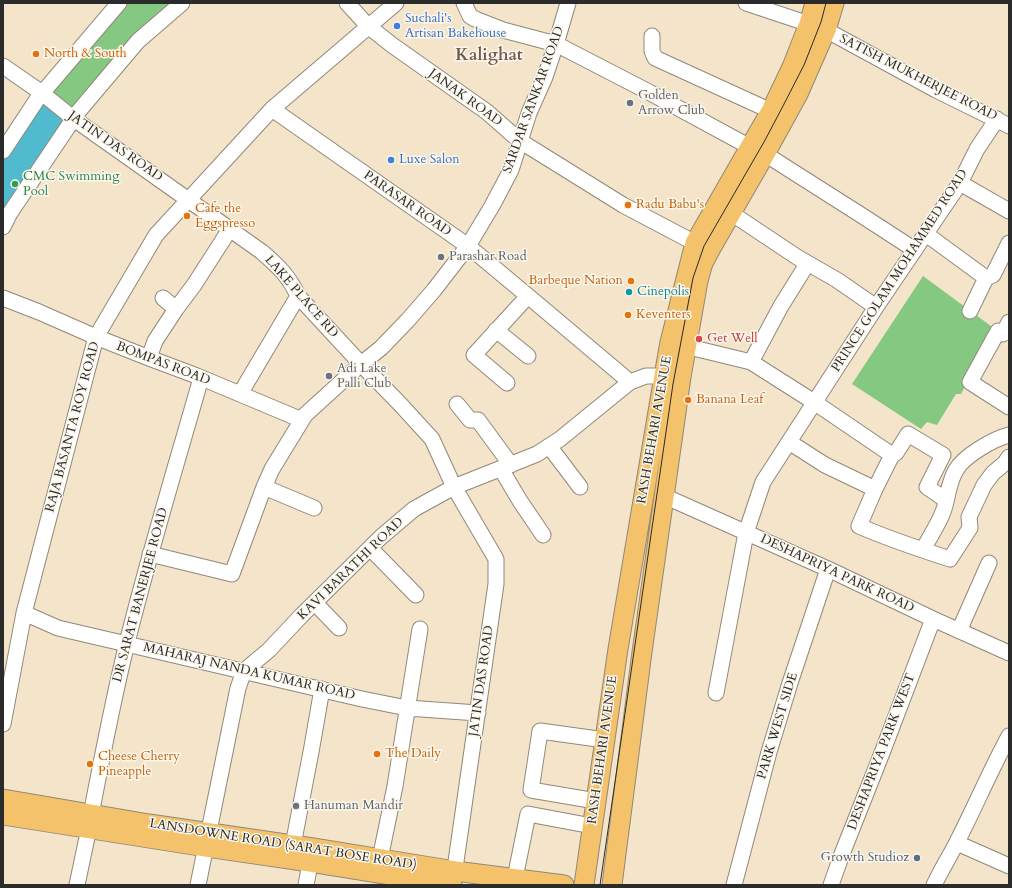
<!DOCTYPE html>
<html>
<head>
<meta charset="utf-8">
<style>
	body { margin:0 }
	#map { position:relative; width:1012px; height:888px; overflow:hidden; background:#f4e4ca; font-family:Cardo,serif }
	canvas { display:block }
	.frame { position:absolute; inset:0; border:4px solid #2b2b2b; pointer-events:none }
</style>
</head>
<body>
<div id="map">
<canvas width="1012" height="888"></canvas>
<div class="frame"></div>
</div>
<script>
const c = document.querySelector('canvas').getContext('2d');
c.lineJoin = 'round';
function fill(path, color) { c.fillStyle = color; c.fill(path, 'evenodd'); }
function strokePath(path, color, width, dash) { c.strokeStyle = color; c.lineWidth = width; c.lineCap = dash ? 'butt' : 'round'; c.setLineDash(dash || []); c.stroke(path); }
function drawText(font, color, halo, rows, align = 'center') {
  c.font = font + ' Cardo,serif'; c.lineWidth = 3; c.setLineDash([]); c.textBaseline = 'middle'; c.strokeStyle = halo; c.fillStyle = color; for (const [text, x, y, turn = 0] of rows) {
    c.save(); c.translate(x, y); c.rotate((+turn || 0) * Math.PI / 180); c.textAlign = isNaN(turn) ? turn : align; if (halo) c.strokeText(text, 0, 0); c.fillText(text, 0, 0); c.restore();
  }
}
fill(new Path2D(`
	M122,3H178L73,114L45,93Z
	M923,276L995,329L961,394H956L937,425L927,422L921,429L852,384Z`), '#85c881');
fill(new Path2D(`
	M43,97L70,119L3,221V156Z`), '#51bace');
const minor = new Path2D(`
	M347,3L368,26L392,45L487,112L520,141L623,205L695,243
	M464,3L470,16L475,19L503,30L556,44L645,90L750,147
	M746,3L809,24
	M826,30L936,90L1009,126
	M652,36V51L655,58L771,111
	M3,66L42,93L74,119L262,252C278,266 289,276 298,296L361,364L400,404L432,439L454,487L496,559V584L453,882
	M272,109L468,246L528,296L630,382
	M3,151L38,98L119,3
	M765,154L861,215L915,250
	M960,183L1009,211
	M731,213L797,257L837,280L876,307
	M3,227L10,213L78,112L138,41L182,3
	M926,234L986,278L970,311
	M986,278L993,275L1009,243
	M3,298L39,312L96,337L149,358L197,376L302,420
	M163,298L176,309
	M1009,322L1003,334L998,331L970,382L1009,407
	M496,330L528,356
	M677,344L751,362L814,402L892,455L875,489L859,526C889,539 919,549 950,559L970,528L969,517L984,485L993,473L1005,463L1009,457
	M149,358L155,341L176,309L194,285L230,229
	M751,362L781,306L804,269L807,263
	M507,383L474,355L528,296
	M240,394L298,296
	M457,404L470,420H478L511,465
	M789,442L825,465L875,489
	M549,446L580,487
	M892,455L896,453L908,434L943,455L927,487L946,500
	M501,469L520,501L543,535
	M264,487L314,508
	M664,496L828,569L933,619L1009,653
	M370,548L416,595
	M923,550C929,538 938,525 943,512C948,499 948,483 956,470C964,456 993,439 1009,435
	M150,554L232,574L264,487L272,469L305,415L361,364L381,348L408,320L434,290L468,246L492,206L511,170L529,113L545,77L556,44L568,3
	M315,603L339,628
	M24,613L58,628L362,699L407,708L478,713
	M959,631L989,563
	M716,693L746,533L763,482L876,307L960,183L977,149L997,119
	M3,724L24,613L96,337L156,235L272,109L396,3
	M596,801L531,790L540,731L605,740
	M91,815C102,757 113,700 127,643C149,554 176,466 201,378
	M957,843L1009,866
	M293,845L311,752L322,689
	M380,859L395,786L420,629
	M515,878L528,814L592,826
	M77,885L89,828
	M198,885L238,688L244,671L269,650L301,616L381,537L414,509L454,487L537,454L560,439L630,382L646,376H675
	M306,885L312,853
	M734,885L769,752L790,683L828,569
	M831,885L842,854L882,753L933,619
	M934,885C941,870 950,856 957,842C975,807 990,771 1009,736`);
const major = new Path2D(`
	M3,799L149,824L313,848L455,871L564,885
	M3,815L206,847L310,862L452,885
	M584,885L618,649L664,376L670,342L695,243L750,147L771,111L792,67L809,24L815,3
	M612,885L642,652L681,377L698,281L703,263L711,248L765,154L798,94L826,30L834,3`);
strokePath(minor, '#90887a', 17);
strokePath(major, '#90887a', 21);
strokePath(minor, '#fff', 15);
strokePath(major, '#f3c26a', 19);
strokePath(new Path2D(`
	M600,885L673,384L693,278L704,246L764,142L783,106L804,65L821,22L826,3`), '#2b2b2b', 1);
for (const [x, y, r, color] of [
	[397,26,4,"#3f7fe0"],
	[36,54,4,"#e8710a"],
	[630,103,4,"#6b7280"],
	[391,160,4,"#3f7fe0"],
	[15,184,4,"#2e9e5b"],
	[628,205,4,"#e8710a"],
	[187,216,4,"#e8710a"],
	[441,257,4,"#6b7280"],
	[631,281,4,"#e8710a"],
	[629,292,4,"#0f9aa8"],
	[628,315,4,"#e8710a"],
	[699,339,4,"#e0444e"],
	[329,376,4,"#6b7280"],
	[688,400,4,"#e8710a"],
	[377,754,4,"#e8710a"],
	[90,764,4,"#e8710a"],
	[296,806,4,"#6b7280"],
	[917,858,4,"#5c6f8a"]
]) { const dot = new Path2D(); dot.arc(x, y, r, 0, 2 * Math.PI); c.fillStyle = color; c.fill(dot); strokePath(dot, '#fbf7ec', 1.5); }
drawText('13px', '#366cbe', '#fbf7ec', [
	["Suchali's",405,19],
	["Artisan Bakehouse",405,34],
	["Luxe Salon",399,160]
], 'left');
drawText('13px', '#c56008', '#fbf7ec', [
	["North & South",44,54],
	["Radu Babu's",636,205],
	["Cafe the",195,209],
	["Eggspresso",195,224],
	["Barbeque Nation",623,281,"right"],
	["Keventers",636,315],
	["Banana Leaf",696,400],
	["The Daily",385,754],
	["Cheese Cherry",98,757],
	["Pineapple",98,772]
], 'left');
drawText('13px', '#2b2b2b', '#fbf7ec', [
	["SATISH MUKHERJEE ROAD",918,78,27],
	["JANAK ROAD",465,98,36],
	["SARDAR SANKAR ROAD",534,100,-70],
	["JATIN DAS ROAD",115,147,35],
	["PARASAR ROAD",407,204,35],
	["PRINCE GOLAM MOHAMMED ROAD",900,271,-57],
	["LAKE PLACE RD",301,297,49],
	["BOMPAS ROAD",163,364,21],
	["RAJA BASANTA ROY ROAD",73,427,-75],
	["RASH BEHARI AVENUE",655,430,-80],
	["KAVI BARATHI ROAD",351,569,-44],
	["DESHAPRIYA PARK ROAD",837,574,25],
	["DR SARAT BANERJEE ROAD",141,595,-75],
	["MAHARAJ NANDA KUMAR ROAD",249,672,13],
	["JATIN DAS ROAD",482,681,-82],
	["PARK WEST SIDE",778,726,-73],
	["RASH BEHARI AVENUE",603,750,-82],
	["DESHAPRIYA PARK WEST",882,752,-69],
	["LANSDOWNE ROAD (SARAT BOSE ROAD)",283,845,9]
]);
drawText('13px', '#5b616d', '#fbf7ec', [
	["Golden",638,96],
	["Arrow Club",638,111],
	["Parashar Road",449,257],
	["Adi Lake",337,369],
	["Palli Club",337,384],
	["Hanuman Mandir",304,806]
], 'left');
drawText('13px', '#27864d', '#fbf7ec', [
	["CMC Swimming",23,177],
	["Pool",23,192]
], 'left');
drawText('13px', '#0d838f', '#fbf7ec', [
	["Cinepolis",637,292]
], 'left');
drawText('13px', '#be3a42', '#fbf7ec', [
	["Get Well",707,339]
], 'left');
drawText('13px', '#4e5e75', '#fbf7ec', [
	["Growth Studioz",909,858]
], 'right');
drawText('bold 17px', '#73594f', '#fbf7ec', [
	["Kalighat",489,56]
]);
</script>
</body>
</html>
